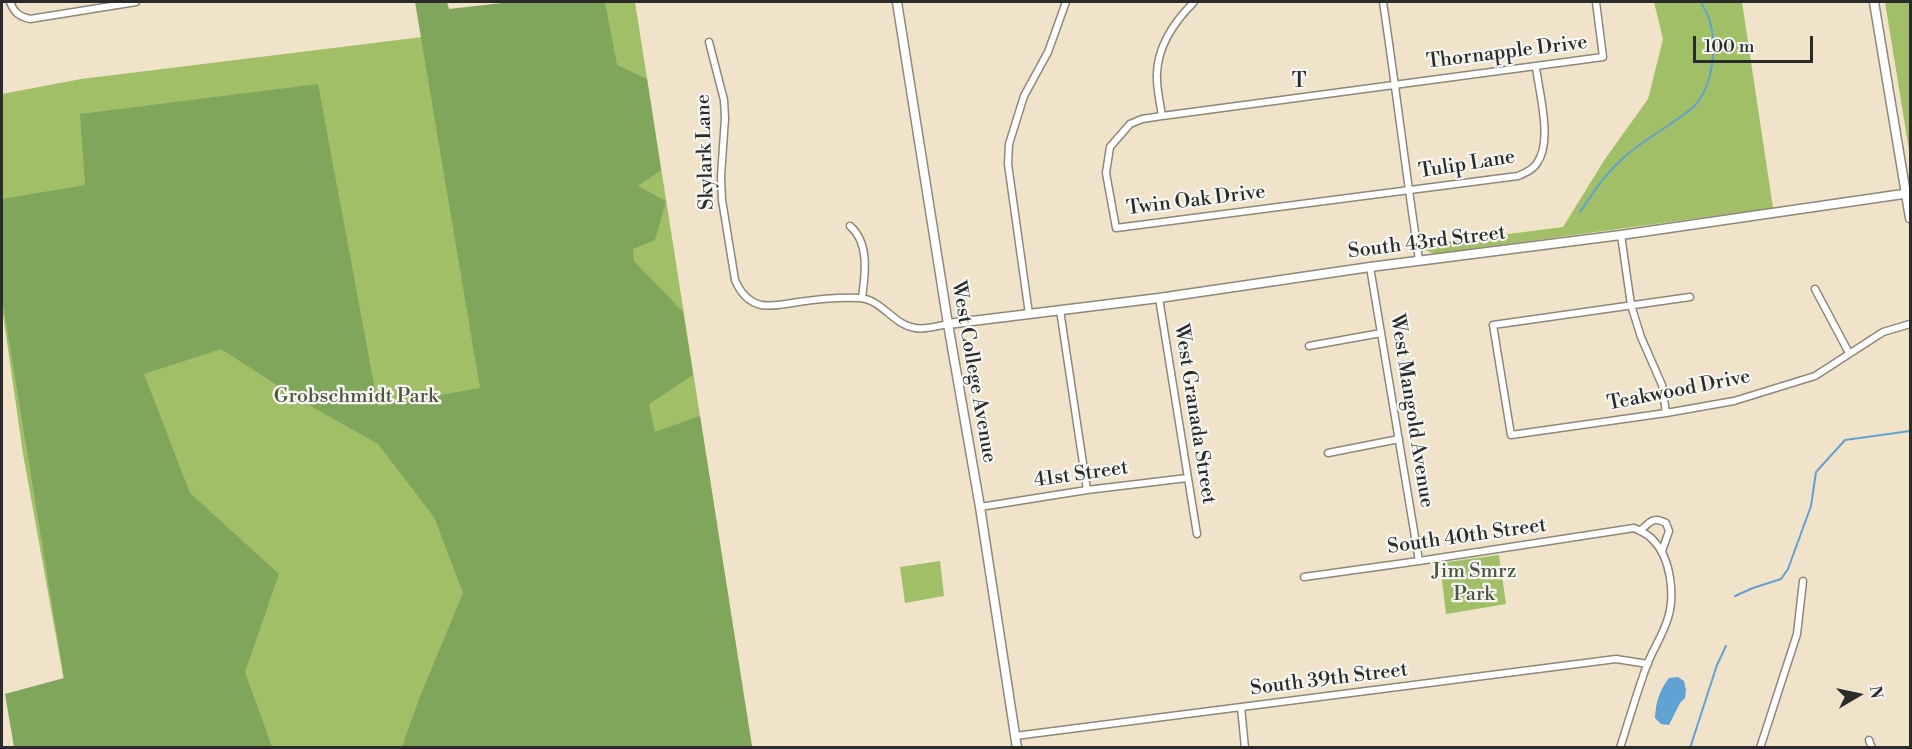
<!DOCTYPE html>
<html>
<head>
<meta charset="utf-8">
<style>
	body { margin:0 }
	#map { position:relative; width:1912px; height:749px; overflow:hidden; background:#f1e3c9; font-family:"Libre Bodoni",serif }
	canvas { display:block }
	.frame { position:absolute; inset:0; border:3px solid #2b2b2b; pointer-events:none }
	.north { position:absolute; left:1828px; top:665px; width:60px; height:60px; -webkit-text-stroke:4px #f6f6f2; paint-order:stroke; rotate:81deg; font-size:16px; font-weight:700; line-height:24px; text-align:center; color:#2b2b2b }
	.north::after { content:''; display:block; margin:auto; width:21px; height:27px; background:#2b2b2b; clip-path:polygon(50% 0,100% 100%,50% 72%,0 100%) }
	.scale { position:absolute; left:1693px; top:36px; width:120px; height:27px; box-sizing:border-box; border:3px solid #2b2b2b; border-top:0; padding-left:8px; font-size:18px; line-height:21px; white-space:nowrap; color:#2b2b2b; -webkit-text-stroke:4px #f6f6f2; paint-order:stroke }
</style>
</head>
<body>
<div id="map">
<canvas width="1912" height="749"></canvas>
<div class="frame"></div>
<div class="north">N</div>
<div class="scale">100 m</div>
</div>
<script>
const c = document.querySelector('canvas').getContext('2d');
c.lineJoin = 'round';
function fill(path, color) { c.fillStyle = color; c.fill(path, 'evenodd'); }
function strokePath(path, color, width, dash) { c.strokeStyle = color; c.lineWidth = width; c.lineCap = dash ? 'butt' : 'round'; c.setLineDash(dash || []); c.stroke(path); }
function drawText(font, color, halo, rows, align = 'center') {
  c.font = font + ' "Libre Bodoni",serif'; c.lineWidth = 4.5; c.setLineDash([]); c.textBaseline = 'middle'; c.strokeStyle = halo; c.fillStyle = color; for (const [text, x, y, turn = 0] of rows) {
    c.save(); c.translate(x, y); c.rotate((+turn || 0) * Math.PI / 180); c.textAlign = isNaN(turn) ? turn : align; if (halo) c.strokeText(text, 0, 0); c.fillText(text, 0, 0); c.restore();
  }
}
fill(new Path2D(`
	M511,2H635L752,747H76L23,454L2,307V94L81,79L439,35Z
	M1654,2H1742L1773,208L1434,254L1424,249L1423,245L1563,227L1605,159L1648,99L1663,39Z
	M1885,2H1910V156Z
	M1499,555L1506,604L1446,614L1440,563Z
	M940,561L944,596L905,603L900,567Z`), '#a0bf67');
fill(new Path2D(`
	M415,2H447L449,9L511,2H605L617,65L647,79L661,170L638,186L666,201L655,240L633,249L634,261L683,312L693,375L649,404L655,432L700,416L752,747H402L419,699L463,593L434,517L378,444L300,400L221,349L144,374L190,493L279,574L245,672L272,747H14L5,694L64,678L2,298V199L85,185L80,114L318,84L378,406L480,388Z`), '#80a65c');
fill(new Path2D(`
	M1678,677L1684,681L1686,690L1685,698L1680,703L1669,725L1661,724L1655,718C1656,702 1659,691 1669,678Z`), '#5fa2d3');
strokePath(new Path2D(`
	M1580,212C1594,192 1604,175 1623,158C1644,139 1669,127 1691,109C1713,90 1718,46 1709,18C1707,13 1703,7 1701,2
	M1735,596L1753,588L1781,579L1788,569L1811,506L1816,472L1845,440L1910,431
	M1690,748L1717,665L1726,646`), '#5fa2d3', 2);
const minor = new Path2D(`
	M10,2C14,12 18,16 30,19L136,2
	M1383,2C1396,88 1406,174 1419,260
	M709,42L724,100L725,118L721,176L722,200L735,280C740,292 749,302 761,305C773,307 787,304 798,302C819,299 838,297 859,298C882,299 893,325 915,328C926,330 938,326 948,324
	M1536,67C1539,93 1553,141 1537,163C1533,170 1525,173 1518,176L1116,228L1106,173L1110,147L1130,124L1142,119L1162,116L1603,57L1596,2
	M1162,116C1160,102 1156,87 1157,73C1158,45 1176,20 1194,2
	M850,226C870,243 865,275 862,298
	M1621,235L1631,305L1641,337L1662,385L1666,413
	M1370,267L1419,561
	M1815,289L1849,353
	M1690,297L1493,325L1511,435L1666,413L1734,401L1815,376L1883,332L1910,324
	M1159,298L1197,534
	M1060,310L1087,490
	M1029,314L1008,164L1009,144L1024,96L1048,52L1066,2
	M1309,346L1381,333
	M1328,453L1399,439
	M980,507L1087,490L1187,478
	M1640,531C1650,522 1653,516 1666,523L1669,531L1662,551
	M1304,577L1419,561L1634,528C1641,531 1648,534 1653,540C1671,558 1675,595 1668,618C1663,635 1653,649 1647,665C1637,692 1629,720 1620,748
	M1241,707L1245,748
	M1015,736L1616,659L1648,664
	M1869,740L1872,748
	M1760,748L1797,634L1803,581`);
const tertiary = new Path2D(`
	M897,2L948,324L980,507L1017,748
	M1874,2L1910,218
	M948,324L1159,298L1370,267L1621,235L1910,193`);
strokePath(minor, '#8e877a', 9);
strokePath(tertiary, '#8e877a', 11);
strokePath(minor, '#fff', 6);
strokePath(tertiary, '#fff', 8);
drawText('20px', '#2b2b2b', '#f6f6f2', [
	["Thornapple Drive",1507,53,-7],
	["Skylark Lane",706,152,-92],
	["Tulip Lane",1467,165,-9],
	["Twin Oak Drive",1196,201,-7],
	["South 43rd Street",1427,243,-7],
	["West College Avenue",973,372,80],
	["Teakwood Drive",1679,391,-11],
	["West Mangold Avenue",1411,411,81],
	["West Granada Street",1194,414,81],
	["41st Street",1081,475,-8],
	["South 40th Street",1467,537,-8],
	["South 39th Street",1329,680,-7]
]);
drawText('20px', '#4e573d', '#f6f6f2', [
	["Grobschmidt Park",356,397],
	["Jim Smrz",1474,572],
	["Park",1474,595]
]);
c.letterSpacing = '1.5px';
drawText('21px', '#2b2b2b', '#f6f6f2', [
	["T",1300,82]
]);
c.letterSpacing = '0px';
</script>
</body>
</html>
